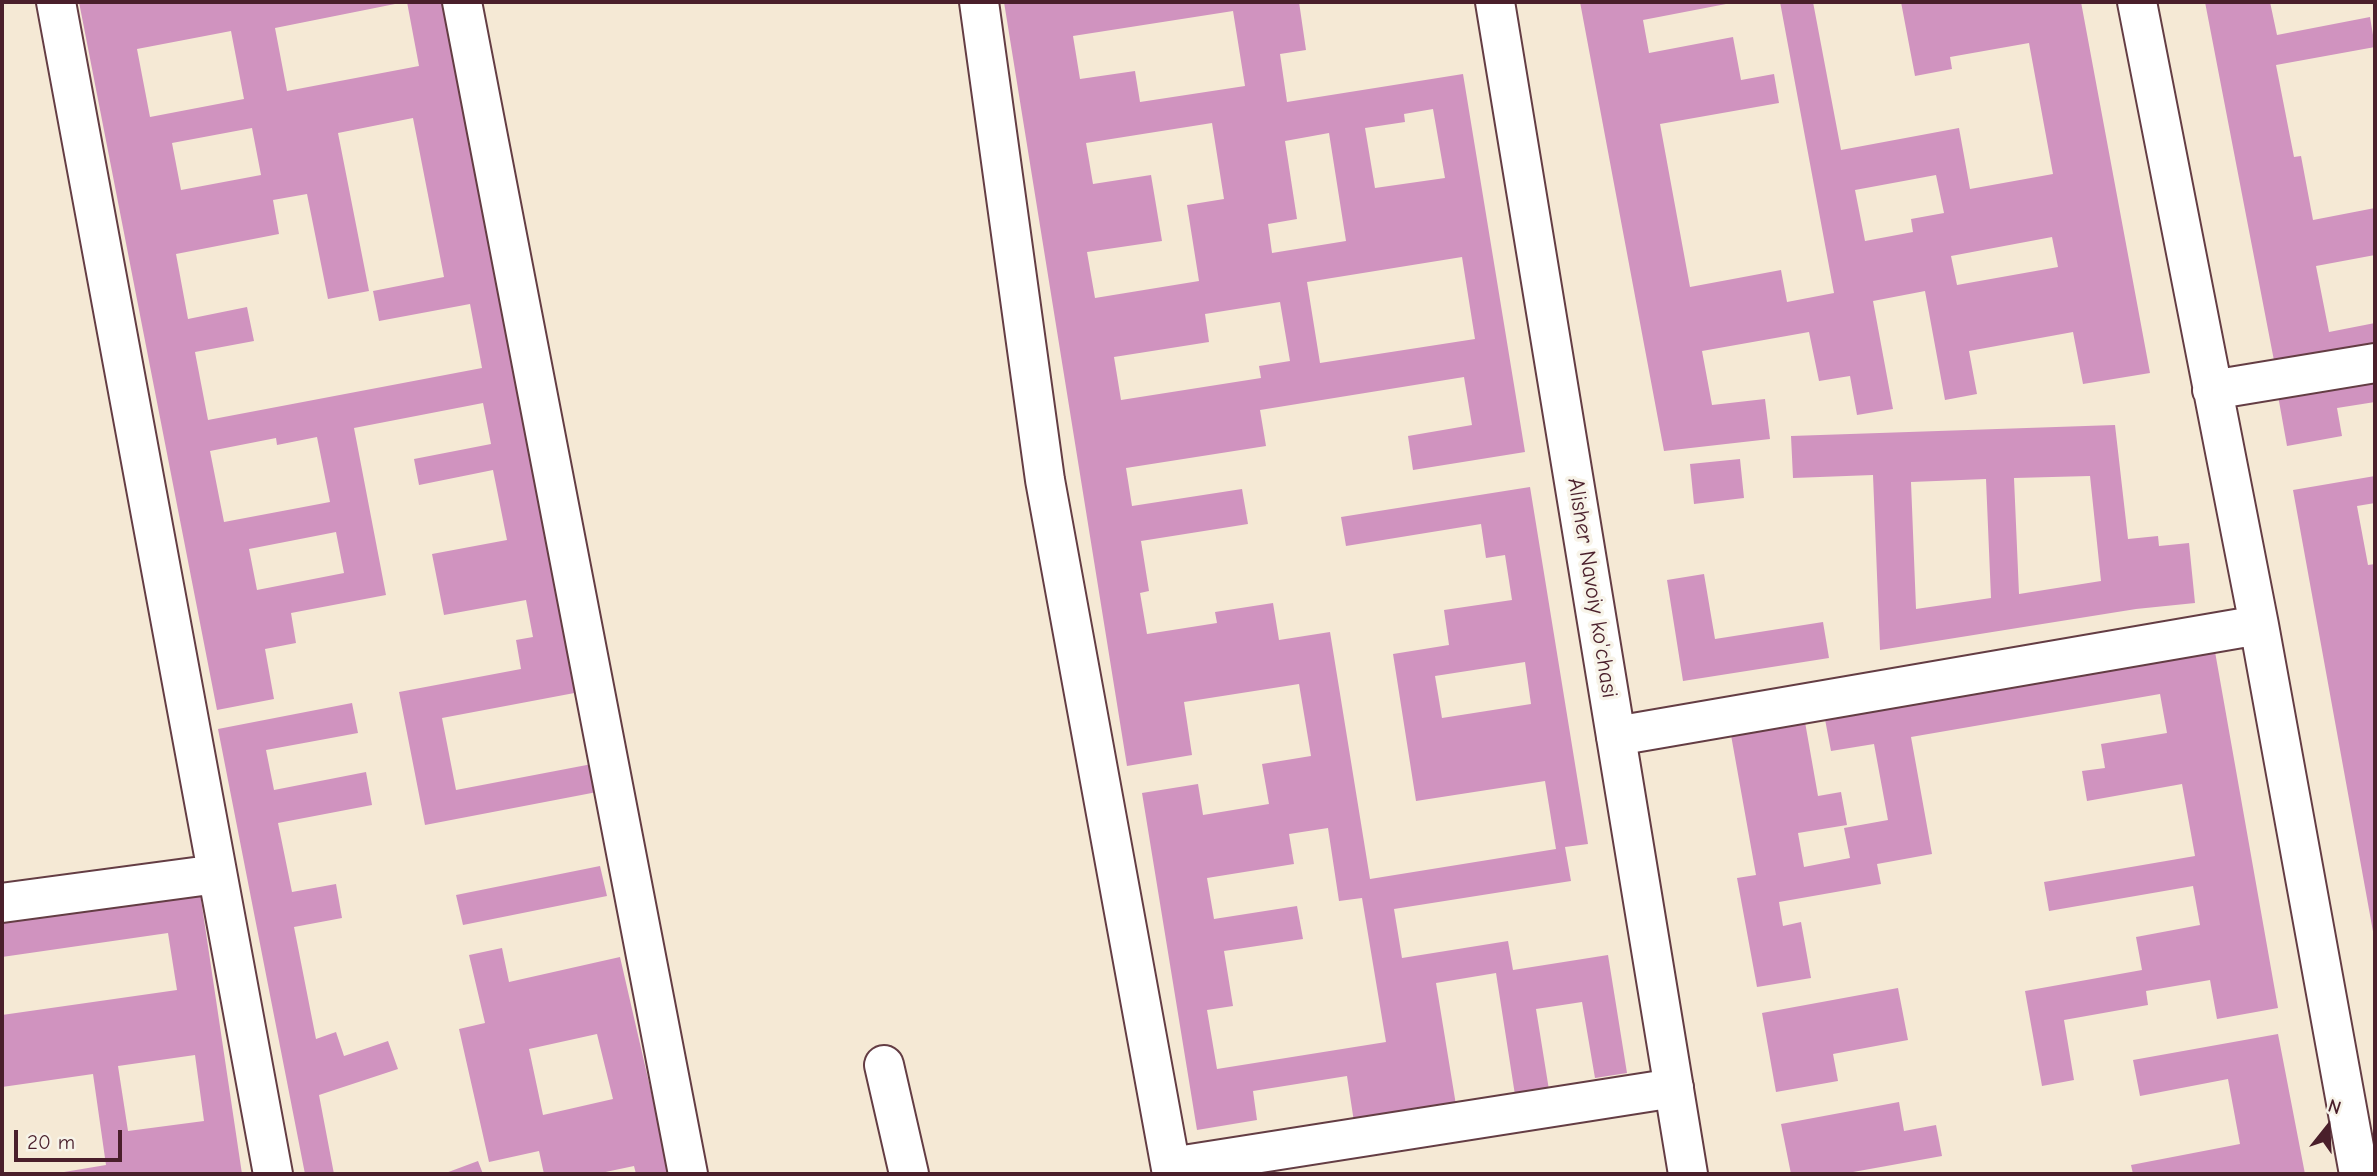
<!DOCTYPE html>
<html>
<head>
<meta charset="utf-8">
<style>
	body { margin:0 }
	#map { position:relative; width:2377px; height:1176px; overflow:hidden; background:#f5e9d5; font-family:"Comic Neue",sans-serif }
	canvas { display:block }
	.frame { position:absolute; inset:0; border:4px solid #4a1f2b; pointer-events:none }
	.north { position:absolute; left:2293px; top:1092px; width:70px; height:70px; -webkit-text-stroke:5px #f7f3e8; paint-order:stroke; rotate:18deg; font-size:19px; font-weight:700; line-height:28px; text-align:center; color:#4a1f2b }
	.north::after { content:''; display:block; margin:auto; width:24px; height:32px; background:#4a1f2b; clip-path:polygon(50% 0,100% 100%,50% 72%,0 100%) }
	.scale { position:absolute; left:14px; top:1130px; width:108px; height:32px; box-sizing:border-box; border:4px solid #4a1f2b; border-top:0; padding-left:9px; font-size:21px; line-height:24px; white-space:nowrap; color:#4a1f2b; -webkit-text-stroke:5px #f7f3e8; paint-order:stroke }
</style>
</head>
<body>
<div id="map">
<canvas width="2377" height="1176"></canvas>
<div class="frame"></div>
<div class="north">N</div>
<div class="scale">20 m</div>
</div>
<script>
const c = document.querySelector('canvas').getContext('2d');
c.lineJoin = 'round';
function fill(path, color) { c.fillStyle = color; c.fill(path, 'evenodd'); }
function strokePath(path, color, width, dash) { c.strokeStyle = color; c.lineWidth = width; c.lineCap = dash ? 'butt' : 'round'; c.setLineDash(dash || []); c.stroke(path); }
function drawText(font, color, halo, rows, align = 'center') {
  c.font = font + ' "Comic Neue",sans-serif'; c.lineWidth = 7; c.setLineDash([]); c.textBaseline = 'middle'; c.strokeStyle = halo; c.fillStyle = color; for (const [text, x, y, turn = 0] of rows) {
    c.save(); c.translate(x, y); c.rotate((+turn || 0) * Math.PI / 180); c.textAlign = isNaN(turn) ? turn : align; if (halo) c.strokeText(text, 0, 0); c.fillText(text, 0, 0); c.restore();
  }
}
fill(new Path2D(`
	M79,2H405L275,28L287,91L419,66L407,2H452L585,691L442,718L456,790L592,764L597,792L425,825L399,692L521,669L516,640L533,637L526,600L444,615L432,554L507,540L493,470L419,485L414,459L491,444L483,403L354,428L386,595L291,613L296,643L265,649L274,699L217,710ZM231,31L244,99L150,117L137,49ZM413,118L444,277L373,291L379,321L470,304L482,368L208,420L195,352L254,341L247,307L188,319L176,254L279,234L273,200L307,194L328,299L369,291L338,133ZM252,128L261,175L181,190L172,143ZM317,437L330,502L224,522L210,451L276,438L277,445ZM336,532L344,573L257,590L249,549Z
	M1004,2H1299L1306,50L1280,54L1287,102L1463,74L1525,452L1413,470L1408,436L1472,425L1464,377L1260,410L1266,446L1126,468L1132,506L1242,489L1248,524L1141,541L1149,591L1140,593L1147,634L1217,623L1215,612L1273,603L1279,640L1330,632L1370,879L1556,849L1545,781L1416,801L1393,654L1449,645L1444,610L1512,600L1505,555L1486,558L1481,524L1346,546L1341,517L1530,487L1588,844L1565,847L1571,881L1394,909L1402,958L1508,941L1513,970L1608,955L1627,1073L1595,1078L1582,1002L1536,1009L1549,1090L1515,1095L1496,973L1436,983L1456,1105L1354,1122L1347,1076L1253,1091L1257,1120L1197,1130L1142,793L1198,784L1203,815L1269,804L1262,764L1311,756L1299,684L1184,702L1192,755L1127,766ZM1233,11L1245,86L1140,102L1135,71L1080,79L1073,36ZM1433,109L1445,178L1375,188L1365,128L1405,122L1404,114ZM1212,123L1224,199L1187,205L1199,281L1095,298L1087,252L1162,241L1151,175L1093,184L1086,143ZM1329,133L1346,241L1272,253L1268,224L1297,219L1285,141ZM1462,257L1475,339L1320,363L1307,282ZM1280,302L1290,361L1259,366L1261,378L1121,400L1114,357L1209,342L1205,314ZM1525,662L1531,704L1442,718L1435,676ZM1328,828L1339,901L1362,898L1386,1042L1217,1069L1207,1010L1233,1006L1224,951L1303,939L1297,906L1214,919L1207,878L1294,864L1289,834Z
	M1580,2H1726V4L1643,20L1649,53L1733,37L1741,80L1774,74L1779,103L1660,124L1690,287L1781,270L1787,302L1834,293L1780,2H1813L1841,150L1959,128L1970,189L2053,174L2029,43L1950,57L1952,69L1915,76L1901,2H2081L2150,373L2083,384L2073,332L1969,351L1977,394L1945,400L1925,291L1873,301L1893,409L1857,415L1850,376L1819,381L1809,332L1702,351L1712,405L1765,399L1770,439L1664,451ZM1936,175L1944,213L1911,219L1913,232L1865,241L1855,190ZM2052,237L2058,267L1957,285L1951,256Z
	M2205,2H2270L2277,35L2370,17L2375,47L2276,65L2294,157L2301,156L2313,220L2375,208V255L2316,266L2329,332L2375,323V352L2276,371Z
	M2375,373V402L2337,408L2342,436L2287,446L2277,390Z
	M2115,425L2128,539L2158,536L2159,546L2189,543L2195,603L2136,609L1880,650L1873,475L1793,478L1791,436ZM2090,476L2101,581L2019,594L2014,478ZM1986,479L1991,598L1916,609L1911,482Z
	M1740,459L1744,498L1694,504L1690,464Z
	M2375,476V503L2357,506L2368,565L2375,564L2374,937L2293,490Z
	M1704,574L1715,639L1823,622L1829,658L1683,681L1667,580Z
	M2214,646L2278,1008L2217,1019L2210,980L2146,991L2148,1005L2064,1020L2074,1080L2042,1086L2025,991L2142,970L2136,937L2200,925L2193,886L2049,911L2044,882L2195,856L2182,784L2087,801L2082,771L2105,768L2101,744L2167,733L2160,694L1911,737L1932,854L1877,864L1881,884L1779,902L1783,926L1801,922L1811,978L1757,987L1737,878L1756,875L1731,735L1805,722L1818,796L1841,792L1847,825L1798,833L1804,867L1850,858L1844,828L1888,820L1874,744L1831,751L1824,714Z
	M352,703L358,733L266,750L274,790L366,772L372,805L278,823L292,892L336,884L342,918L294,927L316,1039L336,1032L344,1056L388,1041L398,1069L319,1095L334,1174H305L218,729Z
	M600,866L607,896L463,925L456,895Z
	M199,886L242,1174H52L106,1165L93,1074L2,1087V1015L177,990L168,933L2,957V914ZM195,1055L204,1121L128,1131L118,1066Z
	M502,948L509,982L620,957L670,1174H636L634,1166L596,1174H544L539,1151L489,1162L459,1029L485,1023L469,955ZM597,1034L613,1099L543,1115L529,1049Z
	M1898,988L1908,1040L1833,1054L1838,1081L1776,1092L1762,1013Z
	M2278,1034L2305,1174H2246V1172L2234,1174H2133L2131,1165L2240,1144L2228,1079L2140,1096L2133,1060Z
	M1899,1102L1904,1131L1936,1125L1942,1156L1842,1174H1791L1781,1124Z
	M478,1161L483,1174H443Z`), '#d093bf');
const minor = new Path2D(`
	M56,2L273,1174
	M462,2L688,1174
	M979,2L1045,480L1172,1174
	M2137,2L2259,625L2359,1174
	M2212,390L2375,363
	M1616,736L2259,625
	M2,903L217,874
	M884,1065L909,1174
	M1171,1167L1674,1088`);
const secondary = new Path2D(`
	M1495,2L1688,1174`);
strokePath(minor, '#643d44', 42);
strokePath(secondary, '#643d44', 42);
strokePath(minor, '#fff', 38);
strokePath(secondary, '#fff', 38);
drawText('23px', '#4a1f2b', '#f7f3e8', [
	["Alisher Navoiy ko'chasi",1592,588,81]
]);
</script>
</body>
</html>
